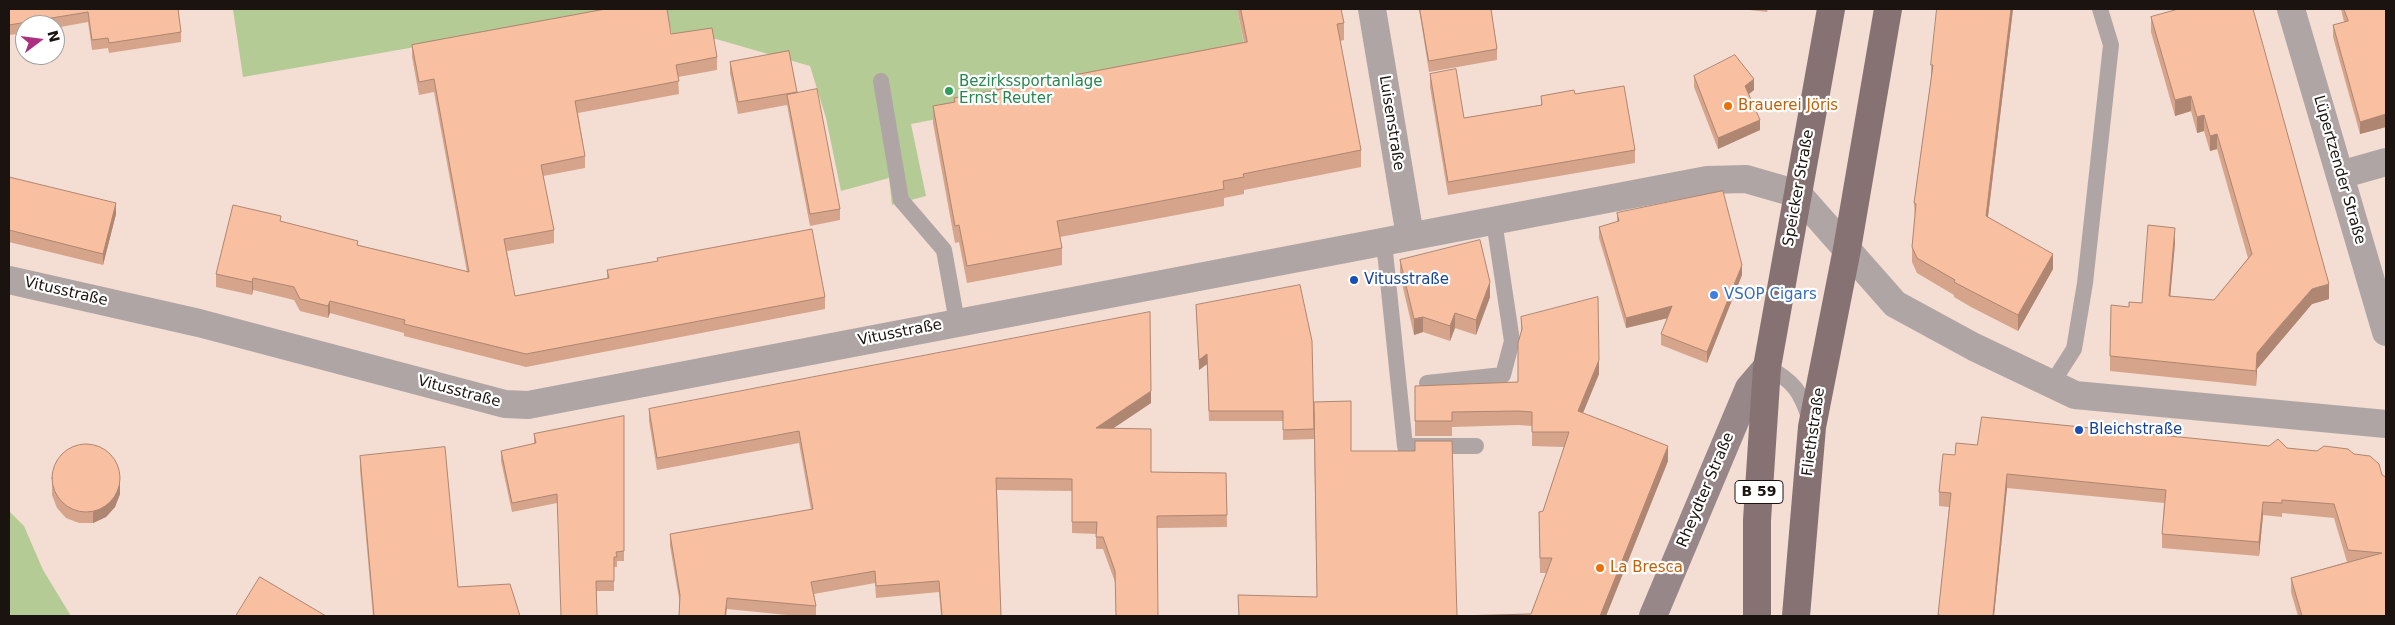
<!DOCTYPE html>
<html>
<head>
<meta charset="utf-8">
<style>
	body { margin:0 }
	#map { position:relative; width:2395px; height:625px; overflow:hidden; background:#f4ddd2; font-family:"DejaVu Sans",sans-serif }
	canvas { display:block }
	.frame { position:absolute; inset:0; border:10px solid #1a130f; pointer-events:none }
	.north { position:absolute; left:15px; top:15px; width:50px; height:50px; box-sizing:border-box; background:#fff; border:1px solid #a3a19f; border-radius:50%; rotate:75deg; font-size:14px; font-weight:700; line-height:20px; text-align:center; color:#1a130f }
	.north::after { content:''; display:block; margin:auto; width:18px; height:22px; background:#ac2f81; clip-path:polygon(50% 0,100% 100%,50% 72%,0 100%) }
</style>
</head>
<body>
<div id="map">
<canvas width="2395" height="625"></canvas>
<div class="frame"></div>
<div class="north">N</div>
</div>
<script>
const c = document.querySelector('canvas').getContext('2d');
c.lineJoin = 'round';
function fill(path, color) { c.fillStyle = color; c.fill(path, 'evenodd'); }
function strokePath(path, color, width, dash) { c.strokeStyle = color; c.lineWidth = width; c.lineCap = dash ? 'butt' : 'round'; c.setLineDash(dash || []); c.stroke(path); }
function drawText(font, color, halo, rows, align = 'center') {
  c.font = font + ' "DejaVu Sans",sans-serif'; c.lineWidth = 4.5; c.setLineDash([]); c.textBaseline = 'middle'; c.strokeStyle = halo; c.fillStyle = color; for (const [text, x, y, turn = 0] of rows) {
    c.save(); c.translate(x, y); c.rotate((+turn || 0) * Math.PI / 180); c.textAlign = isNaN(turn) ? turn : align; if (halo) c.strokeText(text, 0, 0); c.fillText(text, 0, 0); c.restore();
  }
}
fill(new Path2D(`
	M233,9H633L243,77Z
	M665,9H1237L1247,59L911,124L926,196L892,205L889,178L841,191L826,118L810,66L716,39L672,34Z
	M9,511L24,526L43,570L71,616H9Z`), '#b5cb95');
strokePath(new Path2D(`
	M881,81L901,200L944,250L957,322
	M1384,242L1405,446H1476
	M1767,367C1794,381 1801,392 1810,420
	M1427,383L1503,375L1512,341L1494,221
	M2051,385L2074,349L2085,283L2111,45L2100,9`), '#b0a5a5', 16);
strokePath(new Path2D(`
	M1372,9L1410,236
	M2340,175L2386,162
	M9,280L199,323L505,404L528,405L1707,180L1746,179L1798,194`), '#b0a5a5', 28);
strokePath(new Path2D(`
	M2291,9L2386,332
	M1798,194L1895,304L1974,347L2075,395L2386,424`), '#b0a5a5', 28);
strokePath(new Path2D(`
	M1653,616L1749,388L1767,367`), '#988788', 28);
strokePath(new Path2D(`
	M1757,616V520L1767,367L1831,9
	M1796,616L1812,427L1847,249L1888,9`), '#867273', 28);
fill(new Path2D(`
	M9,9H178L181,32V42L109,53L108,48L92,50L88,22L55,28V25H25V33L9,35Z
	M1237,9H1341L1344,23V40L1340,41L1361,150V167L1244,190V194L1224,198V206L1060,237L1062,248V265L967,283L959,242L955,243L933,123V106L954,102V98L1244,42Z
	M1419,9H1491L1497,49V60L1429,72Z
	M1741,9H1768L1767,12Z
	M2013,9L1988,217L2053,269L2018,331L1971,307L1954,297V295L1917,273L1912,262V247L1915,219L1914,203L1931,79V65Z
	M2341,9H2386V127L2360,134L2333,37V25L2344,22Z
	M2151,17L2329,299L2312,304L2277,345L2257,369L2256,386L2110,371V356L2129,307L2142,303L2175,243L2170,296L2214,300L2248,258L2217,149L2210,151L2204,131L2197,133L2191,111L2175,116L2151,32Z
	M671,34L717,57V70L678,77L679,94L578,113L585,156V168L543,176L554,230V243L507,251L515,296L607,278V270L825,297V309L526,367L404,336V333L330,313L328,318L300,311L294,300L253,290L252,295L216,287V274L358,245L467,272L434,92L419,95L412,57V45Z
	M789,51L797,93L840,209V220L810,226L787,105L738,114L730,73V62Z
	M1430,74L1464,118L1541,105V96L1575,94L1635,150V163L1448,195L1430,87Z
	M1694,76L1754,90L1749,94L1760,130L1718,149L1694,87Z
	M9,177L116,214L103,265L9,242Z
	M1617,213L1742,275L1707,363L1661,345V334L1668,318L1626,328L1599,238V227L1617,222Z
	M1400,260L1490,297L1476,335L1455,328L1450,341L1423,332L1414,335L1400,275Z
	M1196,305L1314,412L1351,451L1457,616L1531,614L1547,573H1540L1539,512L1543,511L1564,447L1532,446V426L1518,425L1452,427V436H1415V386L1518,382L1521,332V317L1599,374L1583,413L1668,461L1606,616H1239L1317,597L1314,439L1283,440V421H1209L1207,364L1199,370Z
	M1151,403L1113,428L1151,472L1226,473L1227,527L1157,528L1115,582L1103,549H1096V534L1072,533V491L997,490L1001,616H941L939,592L876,598L875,583L814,594L816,606V616H797L727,609L726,616H679L680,604L670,546V534L811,510L799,443L657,470L649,421V409Z
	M624,416V561H617V567H614V591H596L557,503L512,512L501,461V451L534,444V434Z
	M1977,445L2287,448L2370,456L2386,616H2298L2291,592V578L2347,562L2334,518L2282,513V517L2263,515L2259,556L2162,548V534L2164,503L2007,488L1994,616H1938L1949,507L1939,506V492L1955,455Z
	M360,456L458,587L520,616H373L360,470Z
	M52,484L120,494L115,507L106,517L93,523H79L66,518L57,508L52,495Z`), '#d5a48a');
fill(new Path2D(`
	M2011,9H2013L1986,232V216Z
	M1754,79V90L1745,97V86Z
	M2191,96V111L2175,116V100Z
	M2386,114V127L2360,134V122Z
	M2204,115V131L2197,133V117Z
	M1760,120V130L1718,149V138Z
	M2217,134V149L2210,151V136Z
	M116,203V214L103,265V254Z
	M2175,228V243L2169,311V296Z
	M2053,254V269L2018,331V315Z
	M1742,265V275L1707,363V352Z
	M253,278V290L252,295V282Z
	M1490,282V297L1476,335V320Z
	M2329,284V299L2312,304L2257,369L2256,386V371L2257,353L2312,289Z
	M330,301V313L328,318V306Z
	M1672,306V317L1626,328V318Z
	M1455,313V328L1450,341V326Z
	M1423,317V332L1414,335V319Z
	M1207,354V364L1199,370V360Z
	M1599,360V374L1578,425V411Z
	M1151,391V403L1096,440V428Z
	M1668,446V461L1606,616H1600Z
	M2007,474V488L1994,616H1993Z
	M120,482V494L115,507L106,517L93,523V512Z
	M2263,502V515L2259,556V542Z
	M727,598L726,616H725Z`), '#ae8671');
const building = new Path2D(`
	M9,9H178L181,32L109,43L108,38L92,40L88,12L9,25Z
	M606,9H667L671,34L712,28L717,57L676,65L679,81L575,101L585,156L541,165L554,230L504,239L515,296L609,278L607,270L658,261L657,258L812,229L825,297L526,354L404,324L405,320L330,301L328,306L300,299L294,287L253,278L252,282L216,274L233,205L281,216L280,221L358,241L357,245L469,272L434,79L419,82L412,45Z
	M1241,9H1341L1344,23L1337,24L1361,150L1243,174L1244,177L1223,181L1224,189L1057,221L1062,248L967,266L959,225L955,226L933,106L955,102L954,98L1247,42Z
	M1420,9H1491L1497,49L1429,61Z
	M1937,9H2011L1986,216L2053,254L2018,315L1971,291L1954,282L1955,280L1917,258L1912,247L1916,204L1914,203L1933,65H1931Z
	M2179,9H2253L2329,284L2312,289L2277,329L2257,353L2256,371L2110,356L2111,305L2129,307V302L2142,303L2148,225L2175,228L2169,296L2214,300L2252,254L2217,134L2210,136L2204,115L2197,117L2191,96L2175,100L2151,17Z
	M2344,9H2386V114L2360,122L2333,25L2348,21Z
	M789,51L797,92L738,102L730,62Z
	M1735,55L1754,79L1745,86L1760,120L1718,138L1694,76Z
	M1456,69L1464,118L1542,105L1541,96L1574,90L1575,94L1624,86L1635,150L1448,182L1430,74Z
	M817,89L840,209L810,214L787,95Z
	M9,177L116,203L103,254L9,230Z
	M1723,191L1742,265L1707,352L1661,334L1672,306L1626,318L1599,227L1619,221L1617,213Z
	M1480,240L1490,282L1476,320L1455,313L1450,326L1423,317L1414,319L1400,260Z
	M1300,285L1312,341L1314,429L1283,430V411H1209L1207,354L1199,360L1196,305Z
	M1598,297L1599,360L1578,411L1668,446L1600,616H1239L1238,595L1317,597L1314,402L1351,401V451H1415V441H1452L1457,616L1531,614L1552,558H1540L1539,512L1543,511L1569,432H1532V412L1518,411L1452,412V421H1415V386L1518,382V343L1522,329L1521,317Z
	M1150,312L1151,391L1096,428L1151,429V472L1226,473L1227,515L1157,516L1158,616H1116L1115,571L1103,537H1096L1097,522H1072V479L996,478L1001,616H942L939,581L876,586L875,571L811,582L816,606L727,598L725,616H679L680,595L670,534L813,509L799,431L657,458L649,409Z
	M624,416V551L616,552L617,557H614V581H596L597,616H561L557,494L512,503L501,451L536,443L534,434Z
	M1982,417L2269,446L2278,439L2287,448L2317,451L2324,446L2348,449L2354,454L2370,456L2379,464L2382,475L2386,477V616H2302L2291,578L2382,553L2348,550L2334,504L2282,500V503L2263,502L2259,542L2162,534L2166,490L2007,474L1993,616H1946L1938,615L1951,493L1939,492L1943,454L1955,455L1956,443L1977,445Z
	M52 478a34 34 0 1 1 68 0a34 34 0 1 1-68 0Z
	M445,447L458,587L510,584L520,616H374L360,456Z
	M260,577L326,616H236Z`);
fill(building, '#f8bfa1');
strokePath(building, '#ae8671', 1);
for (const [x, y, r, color] of [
	[949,91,5,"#2e9e5b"],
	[1728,106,5,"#e8710a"],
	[1354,280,5,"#1a4fb4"],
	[1714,295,5,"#3f7fe0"],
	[2079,430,5,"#1a4fb4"],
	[1600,568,5,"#e8710a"]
]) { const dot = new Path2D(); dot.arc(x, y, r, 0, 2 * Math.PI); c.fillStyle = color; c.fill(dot); strokePath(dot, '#fff', 2); }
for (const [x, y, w] of [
	[1759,492,48]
]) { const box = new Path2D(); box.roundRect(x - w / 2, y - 11.5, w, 23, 4); c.fillStyle = '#fff'; c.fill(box); strokePath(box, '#1a130f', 1); }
drawText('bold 14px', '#1a130f', null, [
	["B 59",1759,492]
]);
drawText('15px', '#27864d', '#fff', [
	["Bezirkssportanlage",959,82],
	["Ernst Reuter",959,99]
], 'left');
drawText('15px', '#c56008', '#fff', [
	["Brauerei Jöris",1738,106],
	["La Bresca",1610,568]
], 'left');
drawText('15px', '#1a130f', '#fff', [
	["Luisenstraße",1391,123,81],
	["Lüpertzender Straße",2339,170,74],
	["Speicker Straße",1799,188,-80],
	["Vitusstraße",66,292,13],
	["Vitusstraße",900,333,-11],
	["Vitusstraße",459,392,15],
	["Fliethstraße",1814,432,-82],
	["Rheydter Straße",1706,490,-67]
]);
drawText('15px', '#164399', '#fff', [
	["Vitusstraße",1364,280],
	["Bleichstraße",2089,430]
], 'left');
drawText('15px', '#366cbe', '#fff', [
	["VSOP Cigars",1724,295]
], 'left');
</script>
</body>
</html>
